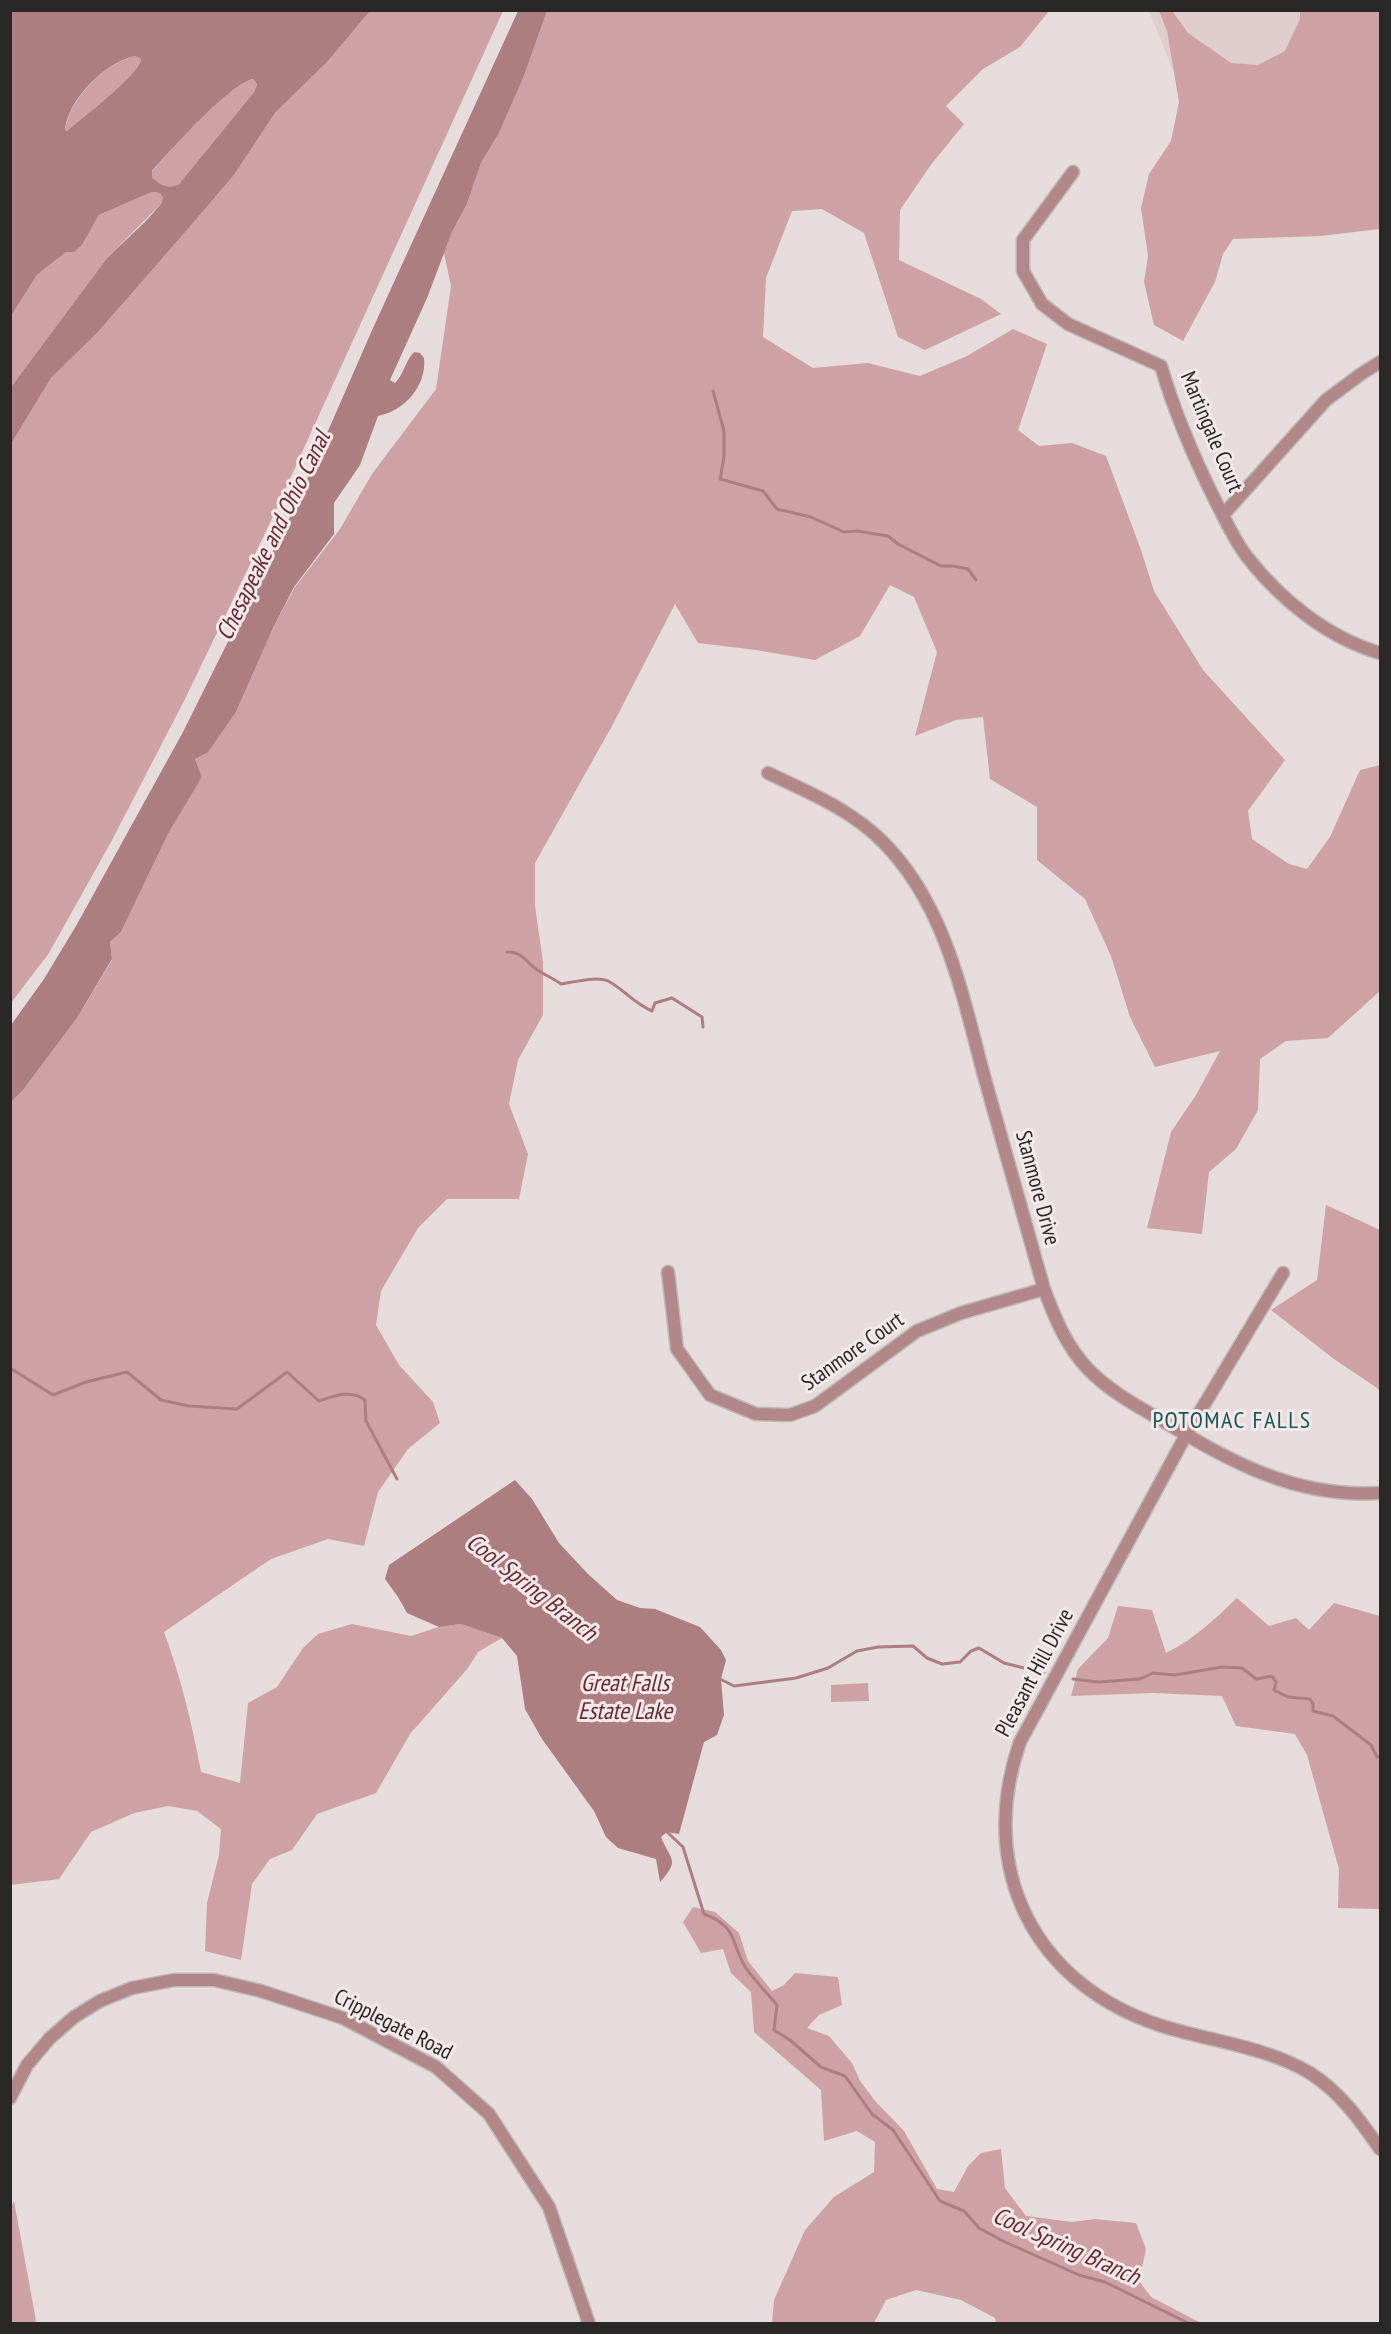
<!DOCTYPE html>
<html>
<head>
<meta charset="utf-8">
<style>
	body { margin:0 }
	#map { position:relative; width:1391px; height:2334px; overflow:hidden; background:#e6dcdc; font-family:"PT Sans Narrow",sans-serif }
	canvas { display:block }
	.frame { position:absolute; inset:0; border:12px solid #2a2727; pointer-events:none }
</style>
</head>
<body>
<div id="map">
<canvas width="1391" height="2334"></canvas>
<div class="frame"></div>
</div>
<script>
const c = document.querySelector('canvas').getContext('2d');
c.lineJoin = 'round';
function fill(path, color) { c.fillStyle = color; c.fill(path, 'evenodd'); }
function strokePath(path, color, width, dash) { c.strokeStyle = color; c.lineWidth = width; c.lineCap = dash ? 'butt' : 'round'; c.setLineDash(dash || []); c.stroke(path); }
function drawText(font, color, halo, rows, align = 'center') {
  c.font = font + ' "PT Sans Narrow",sans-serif'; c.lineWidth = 6; c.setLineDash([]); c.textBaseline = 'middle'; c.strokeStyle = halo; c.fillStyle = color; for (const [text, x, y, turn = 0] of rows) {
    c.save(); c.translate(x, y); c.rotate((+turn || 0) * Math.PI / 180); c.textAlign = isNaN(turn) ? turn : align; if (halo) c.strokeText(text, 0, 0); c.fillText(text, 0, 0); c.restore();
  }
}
fill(new Path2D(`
	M1149,11H1318L1325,112L1195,125Z`), '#e0cdce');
fill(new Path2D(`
	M370,11H503L268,527L184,701L111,842L49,953L11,1003V444L51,378L98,332L194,222L234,175L275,113L328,61Z
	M547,11H1049L1020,47L983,69L946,106L964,124L930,166L900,210L899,260L981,299L1001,314L925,350L898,337L864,233L822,209L792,211L766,278L763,337L813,368L868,363L920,376L967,356L1013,329L1047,344L1018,430L1039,446L1072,443L1106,456L1141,550L1154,591L1203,670L1285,760L1248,811L1252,839L1289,864L1307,869L1330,837L1360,770L1380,765V991L1328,1038L1286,1041L1260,1059L1258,1110L1236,1149L1209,1172L1202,1234L1147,1228L1171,1132L1196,1095L1220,1051L1155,1067L1130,1017L1111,956L1085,899L1037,860V807L990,779L983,717L956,720L915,736L937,652L914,597L890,585L860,636L815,660L756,650L698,643L675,604L612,726L535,863V906L543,962V1015L518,1060L509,1104L528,1154L519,1199H447L418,1228L381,1291L376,1325L399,1365L433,1402L440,1423L408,1449L378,1492L364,1546L328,1539L271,1559L164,1632C181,1678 192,1724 201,1772L240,1783L248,1703L277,1687L303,1648L318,1634L352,1624L411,1636L439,1627L461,1624L502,1638L478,1652L468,1668L410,1734L376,1793L317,1814L292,1850L270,1859L252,1884L241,1960L205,1951L207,1903L219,1855L221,1829L197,1811L168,1806L134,1813L91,1832L59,1879L11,1885V1102L23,1090L77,1018L112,960L110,942L121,932L168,834L202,777L195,759L236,712L274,626L295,587L340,529L372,474L436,389L451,286L444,253L452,232L467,204L481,163L499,133L524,76Z
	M1159,11H1172L1188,33L1231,63L1258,65L1285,51L1300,19V11H1380V229L1320,236L1233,239L1223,254L1215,282L1183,341L1154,325L1144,282L1148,256L1141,208L1149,174L1171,141L1179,102L1167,31Z
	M135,56L141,59C141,73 81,119 67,131L65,129C71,98 104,63 135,56Z
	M253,79L257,84L254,92L179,184C167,189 161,186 152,177V172C172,148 226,87 253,79Z
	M152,192L160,193L163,198L161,204L107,258L11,387V316L37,275L66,252L74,251L82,245L99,215Z
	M1326,1205L1380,1230V1390L1334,1359L1271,1310L1317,1280Z
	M1237,1598L1269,1626L1296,1618L1309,1630L1334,1603L1380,1616V1905L1379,1909L1338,1908L1339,1869L1307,1755L1295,1734L1236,1726L1222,1696L1153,1693L1071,1696L1078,1669L1108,1638L1118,1606L1152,1610L1166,1653C1193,1640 1215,1619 1237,1598Z
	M868,1683L869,1701L831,1702V1685Z
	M693,1907L715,1912L739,1933L748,1961L772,1991L784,1985L795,1973L838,1977L842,2005L819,2015L807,2028L829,2036L852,2063L860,2081L876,2102L904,2131L937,2189L954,2192L968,2166L981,2153L1001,2149L1005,2188L1026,2216L1072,2222L1095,2219L1136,2223L1146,2249L1139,2281L1151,2297L1201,2323H996L995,2318L961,2300L916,2290L886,2300L874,2323H772L774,2300L805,2230L834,2197L874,2172L875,2142L857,2131L824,2141L821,2090L754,2032L751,1992L731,1973L723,1949L701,1953L683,1922Z
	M14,2201L35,2315L36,2323H11L10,2208Z`), '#cea1a4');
fill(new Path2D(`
	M11,10L370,11L328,61L275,113L234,175L194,222L98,332L51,378L11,444V387L107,258L146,221L161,204L163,198L160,193L152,192L99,215L82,245L74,252H66L37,275L11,316ZM135,56L141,59C141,73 81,119 67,131L65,129C69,99 105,62 135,56ZM253,79L257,84L254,92L179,184C168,189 161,186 152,177V171C171,150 228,85 253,79Z
	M518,11H547L524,76L499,133L481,163L467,204L452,232L427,298L390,380L395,383C404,374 405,361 414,352L420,353L424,358C427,386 404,411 378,416L360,465L334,503V534L294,587L274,626L236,712L208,752L195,759L202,777L168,834L121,932L110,942L112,959L77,1018L23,1090L11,1102V1025L44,979L76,926L183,732L293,511L373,328Z
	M515,1480L532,1499L559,1543L588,1574L617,1600L640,1608L655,1609L700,1627L721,1650L726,1660L721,1679L724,1715L717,1735L704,1742L679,1834L667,1832L661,1837C670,1860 681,1859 660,1882L656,1859L618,1848L606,1837L594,1811L542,1739L525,1709L517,1656L502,1638L461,1624L439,1627L407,1613L398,1597L385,1579L389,1565Z`), '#ac7e80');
strokePath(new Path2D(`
	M713,391L724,431V457L720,479L763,491L777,509L811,517L844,532L857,531L888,536L898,544L941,566H953L968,569L976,580
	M507,952C523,951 527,964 539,971C547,976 554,979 561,984C573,982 597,976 608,981C625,990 633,1003 652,1011L655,1003L672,998L702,1017L703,1027
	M10,1368L53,1395L86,1382L127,1372L161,1400L189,1406L237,1409L287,1372L319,1401C334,1396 351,1389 365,1400L366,1421L397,1479
	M720,1679L734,1686L796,1678L828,1668L857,1651L878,1647L913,1646L927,1658L942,1664L960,1662L971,1651L979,1648L1004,1663L1044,1673
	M1073,1679L1099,1682L1140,1679L1153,1673L1175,1675L1222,1667L1242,1668L1256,1679L1272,1676L1276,1682L1274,1690L1288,1697L1310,1699L1313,1704V1711L1333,1716L1371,1745L1377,1757L1380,1756
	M665,1830L683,1847L704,1914C739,1927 730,1943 746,1968C755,1981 767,1993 777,2005L774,2030L790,2040L821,2067L845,2076L872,2114L893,2130L940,2201L964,2211L979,2228L1003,2241L1079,2275L1105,2282L1190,2324`), '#ac7e80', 3);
const minor = new Path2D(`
	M1073,172L1023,240V271L1042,304L1068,324L1161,366C1175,414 1194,458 1216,502C1226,521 1235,542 1248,558C1281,600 1328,638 1380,653
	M1223,515L1326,400L1361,374L1380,362
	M768,773C808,792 852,810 884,843C947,907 963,999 986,1083C1005,1152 1025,1220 1044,1289C1055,1318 1066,1346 1088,1369C1109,1391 1137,1406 1163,1421C1233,1463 1296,1498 1380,1493
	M668,1272L677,1349L710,1395L756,1414L790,1415L815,1406L917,1331L961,1313L1044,1289
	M1283,1273L1186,1435L1020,1742C976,1869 1034,1985 1162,2026C1210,2041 1267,2047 1310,2073C1340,2092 1360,2120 1380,2149
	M10,2098L27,2065L50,2038L74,2017L100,2001L132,1988L174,1980H214L261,1991L343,2018L436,2067L489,2114L549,2207L589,2324`);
strokePath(minor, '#c0b8b8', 15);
strokePath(minor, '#b28789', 12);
drawText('22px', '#2a2727', '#f3e9ea', [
	["Martingale Court",1211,432,67],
	["Stanmore Drive",1037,1188,75],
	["Stanmore Court",853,1352,-35],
	["Pleasant Hill Drive",1035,1673,-62],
	["Cripplegate Road",393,2025,27]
]);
drawText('italic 24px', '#682a32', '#f3e9ea', [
	["Chesapeake and Ohio Canal",274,536,-64],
	["Cool Spring Branch",531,1588,38],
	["Great Falls",625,1684],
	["Estate Lake",625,1712],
	["Cool Spring Branch",1066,2247,24]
]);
c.letterSpacing = '1.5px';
drawText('24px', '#1c5757', '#f3e9ea', [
	["POTOMAC FALLS",1232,1421]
]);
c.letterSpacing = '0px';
</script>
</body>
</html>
